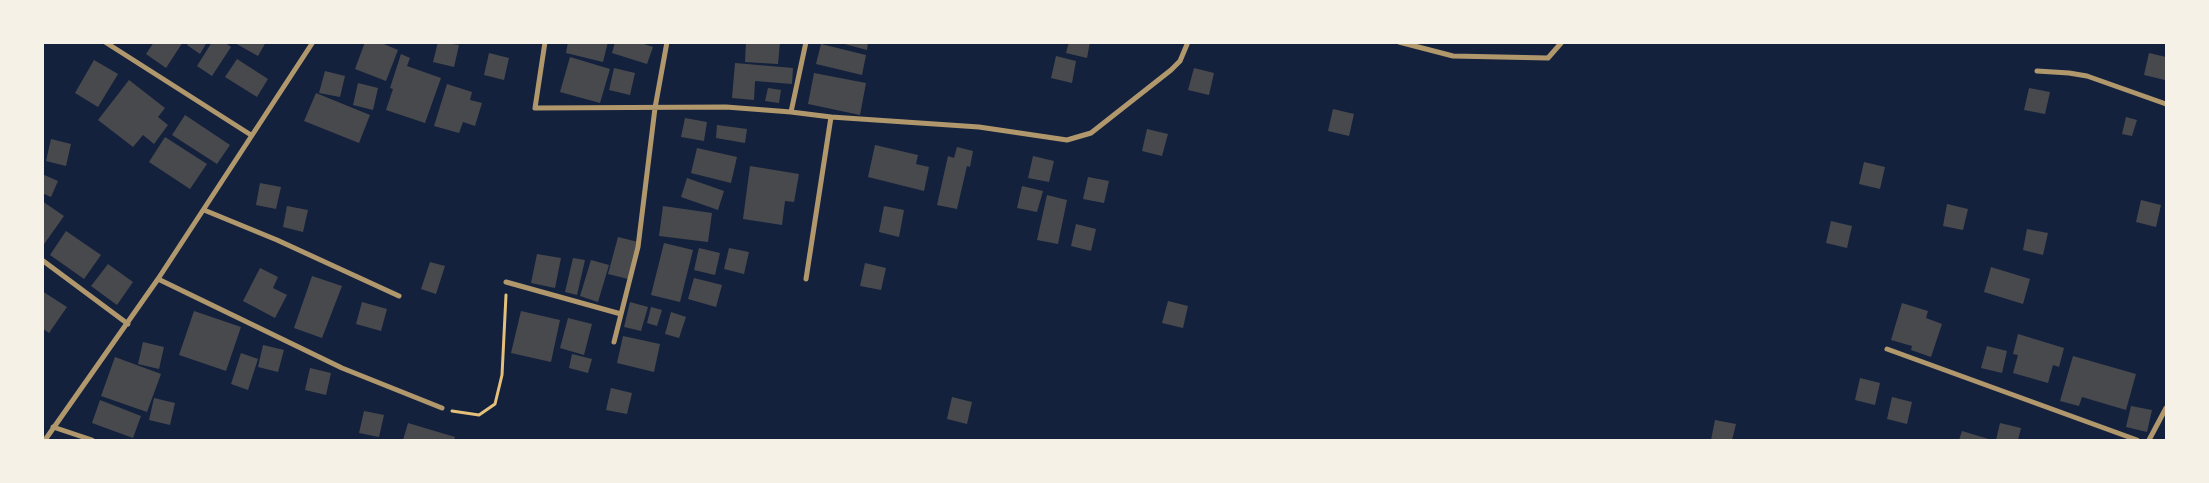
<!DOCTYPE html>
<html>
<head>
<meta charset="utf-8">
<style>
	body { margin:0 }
	#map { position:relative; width:2209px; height:483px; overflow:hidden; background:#14213d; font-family:Montserrat,sans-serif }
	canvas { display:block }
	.frame { position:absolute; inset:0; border:44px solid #f6f1e7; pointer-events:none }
</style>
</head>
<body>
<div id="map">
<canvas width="2209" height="483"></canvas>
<div class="frame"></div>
</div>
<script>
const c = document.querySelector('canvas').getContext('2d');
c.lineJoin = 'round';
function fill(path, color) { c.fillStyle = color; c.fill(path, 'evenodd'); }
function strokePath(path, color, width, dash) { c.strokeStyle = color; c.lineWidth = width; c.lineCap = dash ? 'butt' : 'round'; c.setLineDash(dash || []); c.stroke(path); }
fill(new Path2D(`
	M154,42H183L166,68L146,54Z
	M189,42H207L200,54L187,45Z
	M212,42H224L231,47L212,76L197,66Z
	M233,42H266L258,56Z
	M365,42H379L398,50L386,81L355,69Z
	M438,42L459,45L454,67L433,62Z
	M568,42H608L603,62L566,53Z
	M615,42H638L653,47L647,64L612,53Z
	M746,42H780L778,64L745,62Z
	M837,42H868L867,50Z
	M1069,42H1090L1087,58L1066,53Z
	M821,44L866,55L862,75L816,64Z
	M489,53L509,58L504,80L484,75Z
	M2149,53L2166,57L2165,80L2144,75Z
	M401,54L410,58L407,66L441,78L425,123L386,110L393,89L390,88Z
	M1056,56L1076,61L1072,83L1051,78Z
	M570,57L610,69L600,103L560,92Z
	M237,59L268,79L257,97L225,77Z
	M94,60L118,74L98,107L75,93Z
	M735,63L793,68L792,84L755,81L754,100L732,98Z
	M614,68L635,73L630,95L609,90Z
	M1194,68L1214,73L1209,95L1188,90Z
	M325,71L345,76L340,97L319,93Z
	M814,73L866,83L860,115L808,104Z
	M129,80L165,108L158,117L168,125L154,144L143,135L133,147L98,120Z
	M358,83L378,88L373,110L353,105Z
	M447,84L472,92L470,100L482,103L475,126L463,122L459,133L434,126Z
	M768,88L781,90L779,103L765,101Z
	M2029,88L2050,92L2045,114L2024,110Z
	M316,93L370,115L359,143L304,121Z
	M1333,109L1354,114L1349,136L1328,131Z
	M185,115L230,145L217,164L172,135Z
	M2126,117L2137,120L2132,136L2122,134Z
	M685,118L707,122L704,141L681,137Z
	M717,125L747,129L745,143L716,138Z
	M1147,129L1168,134L1162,156L1142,151Z
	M165,137L207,164L190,189L149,162Z
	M51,139L71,144L66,166L46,161Z
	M875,145L918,155L916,164L929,167L924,191L868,177Z
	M957,147L973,151L970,167L967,166L957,209L937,205L948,156L954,158Z
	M697,148L737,157L731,183L691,173Z
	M1033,156L1054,161L1049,182L1028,178Z
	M1864,162L1885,167L1880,189L1859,184Z
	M750,166L799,174L794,202L785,201L782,225L743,219Z
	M42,174L58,181L51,197L42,193Z
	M1088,177L1109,181L1104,203L1083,199Z
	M687,178L724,191L718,210L681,197Z
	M260,183L281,187L276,209L256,205Z
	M1022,186L1043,191L1037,212L1017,208Z
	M1047,195L1067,200L1058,244L1037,240Z
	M2141,200L2161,205L2156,227L2136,222Z
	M42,201L64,216L42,247Z
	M1947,204L1968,209L1963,230L1943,226Z
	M287,206L308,210L303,232L283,227Z
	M663,206L712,213L708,242L659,236Z
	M884,206L904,210L899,237L879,232Z
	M1831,221L1852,226L1847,248L1826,243Z
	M1076,224L1096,229L1091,251L1071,246Z
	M2027,229L2048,233L2043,255L2023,250Z
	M66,231L101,255L84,279L50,255Z
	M618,237L638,242L628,279L608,274Z
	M664,243L693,250L680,302L651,295Z
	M699,248L720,253L715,275L694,270Z
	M729,248L749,252L744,274L724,269Z
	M537,254L561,258L555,288L531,283Z
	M573,258L585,260L577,295L565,292Z
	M591,260L609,265L598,302L580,296Z
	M430,262L445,266L436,294L421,289Z
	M865,263L886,268L881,290L860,286Z
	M108,264L133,282L117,305L91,286Z
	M1991,267L2030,279L2023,304L1984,292Z
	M260,268L278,277L273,288L287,295L275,318L243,301Z
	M312,276L342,286L322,338L294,328Z
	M694,278L722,285L716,307L688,299Z
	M42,291L67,307L49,333L42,328Z
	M1168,301L1188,306L1183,328L1162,323Z
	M362,302L387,309L381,331L356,324Z
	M630,302L648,307L641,331L624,327Z
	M1902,303L1928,311L1926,318L1942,324L1931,357L1911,350L1912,346L1891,340Z
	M651,307L662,310L657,326L647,323Z
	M194,311L241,327L226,371L179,355Z
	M521,311L560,320L551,362L511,353Z
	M671,312L686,317L679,338L665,334Z
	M568,318L592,324L584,355L560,348Z
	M2018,334L2064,348L2059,367L2053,365L2048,383L2013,373L2018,355L2013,354Z
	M623,336L660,344L654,372L617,363Z
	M143,342L164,347L159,369L138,364Z
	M263,345L284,350L278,372L258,367Z
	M1987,346L2007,351L2002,373L1981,368Z
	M241,353L258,359L248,390L231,384Z
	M572,354L592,359L588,373L569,368Z
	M2073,356L2136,374L2126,410L2082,397L2079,406L2060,401Z
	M115,357L161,374L147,412L101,396Z
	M310,368L331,373L326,395L305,390Z
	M1860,378L1880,383L1875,405L1855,400Z
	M611,388L632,393L627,414L606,410Z
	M952,397L972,402L967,424L947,419Z
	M1892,397L1912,402L1907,424L1887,419Z
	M154,398L175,403L170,425L149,420Z
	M100,400L141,416L133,438L92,423Z
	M2131,406L2152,410L2147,432L2126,427Z
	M364,411L384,415L379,437L359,433Z
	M1715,420L1736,424L1732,440H1711Z
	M408,423L455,437L454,440H403Z
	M2000,423L2021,428L2018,440H1996Z
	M1962,431L1992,440H1959Z`), '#48494c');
strokePath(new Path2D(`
	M452,411L479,415L495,404L502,375L506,295`), '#e5c07b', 3);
strokePath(new Path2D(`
	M105,42L251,135
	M545,42L535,108L726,107L791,112L831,117L979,127L1067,140L1091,133L1171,70L1180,61L1188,42
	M1399,42L1453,56L1548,58L1562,42
	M2037,71L2069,73L2087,76L2166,104
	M791,112L806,42
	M204,210L277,240L399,296
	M42,260L128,324
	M158,279L342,368L442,408
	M806,279L831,117
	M506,282L621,314
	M614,342L638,247L655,108L667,42
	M1887,349L2137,440
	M53,427L92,440
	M45,440L158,279L313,42
	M2149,440L2166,408`), '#b1986c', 5);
</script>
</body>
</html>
